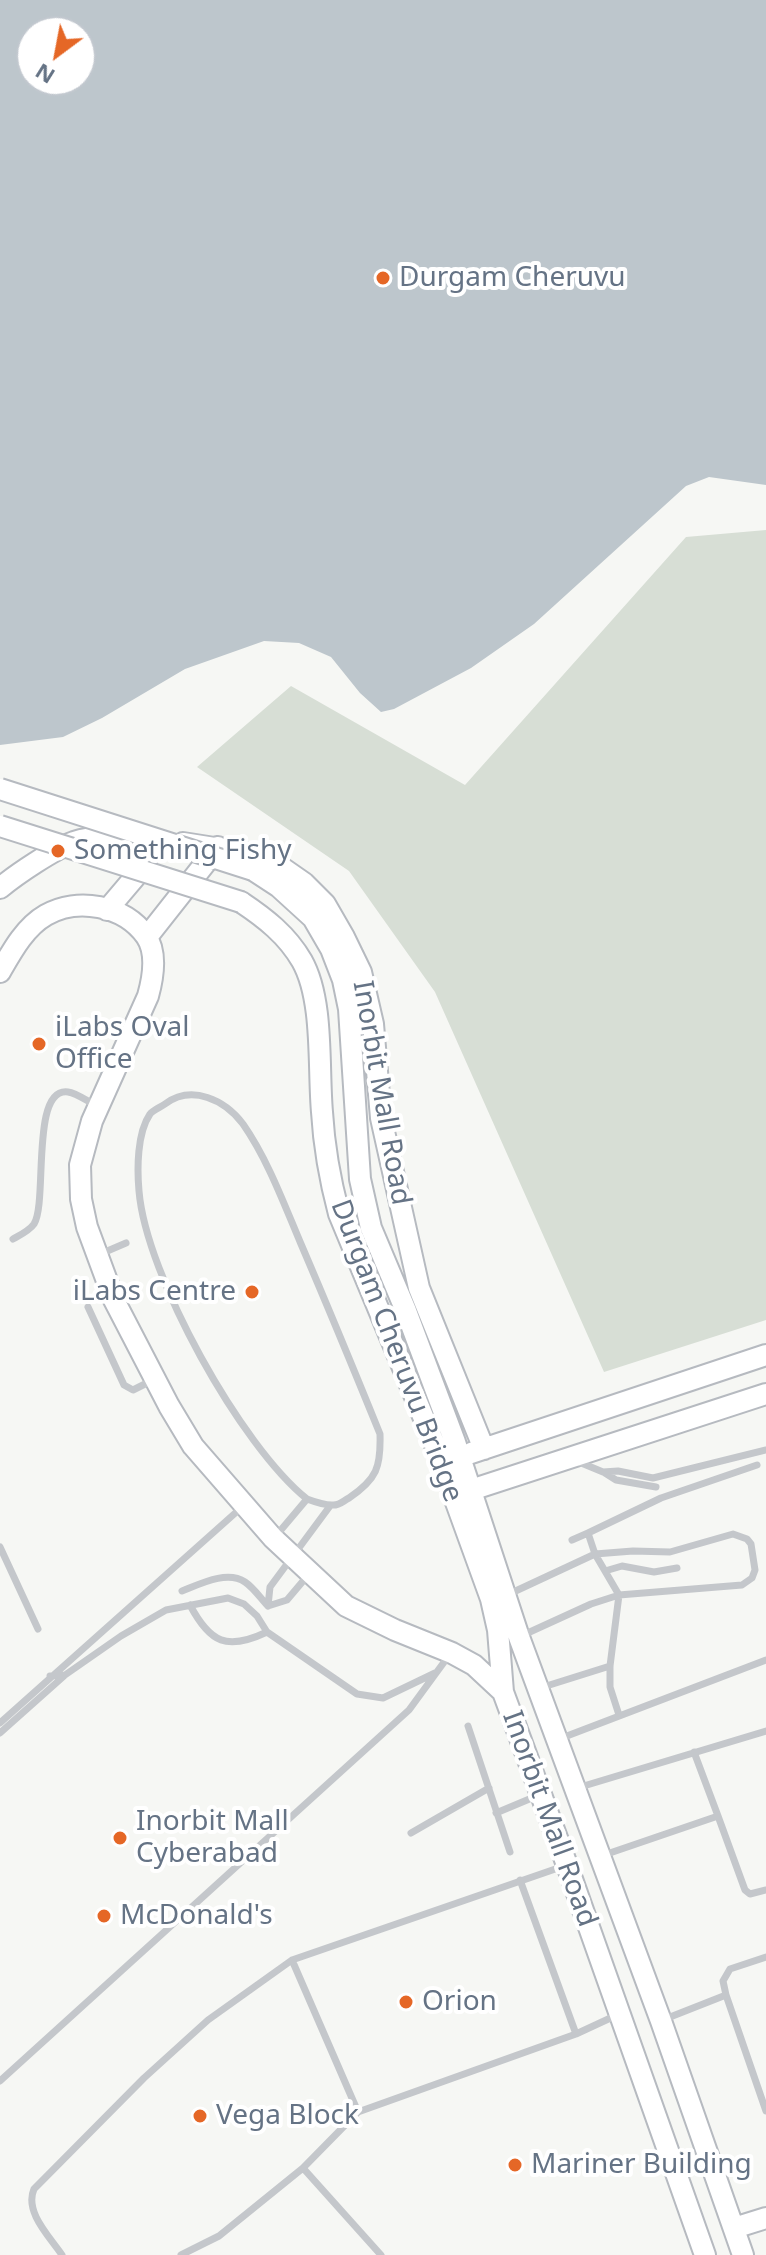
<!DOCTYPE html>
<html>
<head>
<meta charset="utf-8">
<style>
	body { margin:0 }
	#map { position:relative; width:766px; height:2255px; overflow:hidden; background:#f6f7f4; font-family:"Noto Sans",sans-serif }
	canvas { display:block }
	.north { position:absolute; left:16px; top:16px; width:80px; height:80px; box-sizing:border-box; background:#fff; border:2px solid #c1c7ce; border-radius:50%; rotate:212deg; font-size:22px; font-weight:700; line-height:32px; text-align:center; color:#657385 }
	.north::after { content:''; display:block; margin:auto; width:28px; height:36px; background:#e56726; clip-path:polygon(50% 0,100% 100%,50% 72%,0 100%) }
</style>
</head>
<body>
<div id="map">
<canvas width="766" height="2255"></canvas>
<div class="north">N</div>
</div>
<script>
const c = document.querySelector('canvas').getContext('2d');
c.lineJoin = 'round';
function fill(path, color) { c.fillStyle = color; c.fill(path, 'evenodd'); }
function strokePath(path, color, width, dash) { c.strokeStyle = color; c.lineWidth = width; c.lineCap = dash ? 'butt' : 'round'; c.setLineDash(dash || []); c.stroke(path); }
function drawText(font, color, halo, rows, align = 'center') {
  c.font = font + ' "Noto Sans",sans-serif'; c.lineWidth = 8; c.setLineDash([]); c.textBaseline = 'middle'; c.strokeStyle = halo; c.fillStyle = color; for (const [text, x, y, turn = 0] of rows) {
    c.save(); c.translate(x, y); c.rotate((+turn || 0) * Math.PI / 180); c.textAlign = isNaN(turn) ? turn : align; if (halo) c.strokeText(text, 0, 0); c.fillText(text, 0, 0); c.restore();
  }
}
fill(new Path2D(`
	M766,530V1320L604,1372L435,992L349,871L197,767L291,686L465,785L686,537Z`), '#d7ded5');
fill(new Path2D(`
	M0,0H766V485L709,477L686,486L534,624L471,668L394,709L381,712L360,693L331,657L299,643L264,641L185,669L102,718L63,737L0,745ZM32,32H80V80H32Z`), '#bdc6cc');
const secondary = new Path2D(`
	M183,843L246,853L281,867L304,883L325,904L344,937L361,972L373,1024L381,1118L419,1288L484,1449
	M253,870L279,887L313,918L331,949L343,980L349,1009L360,1179L371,1228L406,1311L455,1442L519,1637L661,2021L743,2255
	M0,888C17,874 54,849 74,842C96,835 120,837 143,838
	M241,902C265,918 287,935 302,961C324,1000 318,1067 322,1112C324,1147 330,1180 339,1214L437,1450L491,1599L498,1630L503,1692
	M107,910L146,864
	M147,937L218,847
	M0,972C12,951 25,927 46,915C77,897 124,905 146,936C157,952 153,978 148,996L92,1121L80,1165L81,1199L87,1227L114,1300L169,1406L193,1446L273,1538L346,1606L395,1630L452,1653L474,1665L503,1692L567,1865L705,2255
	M471,1453L766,1355
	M471,1490L766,1394
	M734,2228L766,2218`);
strokePath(secondary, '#b6bac0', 24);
strokePath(new Path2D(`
	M13,1239C20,1235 29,1231 34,1224C48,1202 30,1087 68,1092C77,1093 88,1102 97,1106
	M98,1255L126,1243
	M88,1307L124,1385L133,1390L153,1380
	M574,1460L603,1472L618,1471L653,1478L766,1450
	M605,1473L616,1480L656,1487
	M275,1537L307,1499C315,1502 324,1505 332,1505C339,1506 343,1501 349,1498C377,1479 381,1467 380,1434C354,1370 328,1307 301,1244C284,1204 268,1160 243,1124C225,1100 192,1084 165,1104C161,1107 153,1110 150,1114C137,1133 137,1169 139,1191C146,1276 241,1446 307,1499
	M572,1540L588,1533
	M0,1547L38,1629
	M605,1571L622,1566L654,1572L677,1568
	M309,1574L287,1600L268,1606L270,1587L330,1506
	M182,1591C200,1584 227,1570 245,1582C254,1588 261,1599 268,1606
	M507,1595L595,1554L633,1551L670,1552L733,1534L747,1539L751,1544L755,1570L752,1578L742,1585L619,1595L591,1604L521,1636
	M190,1605C210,1643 227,1651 267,1632
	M50,1676L65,1675L121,1636L166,1610L228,1598L244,1604L257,1616L267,1632L357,1694L383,1698L435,1673
	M540,1688L610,1666
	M619,1715L610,1687V1666L619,1595L595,1554L588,1533L661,1498L757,1465
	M0,1723L242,1507
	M468,1726L510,1852
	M0,1733L64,1676
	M559,1739L766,1660
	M694,1752L718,1816
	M577,1788L766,1731
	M496,1813L539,1795
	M411,1833L489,1788
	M601,1856L718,1816L745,1890L750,1894L766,1890
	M520,1880L576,2034
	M766,1957L730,1969L723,1981L726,1995L766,2111
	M292,1960L358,2112
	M665,2019L726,1995
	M0,2081L409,1710L450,1654
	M303,2168L381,2255
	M62,2255C50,2237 24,2212 34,2189L144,2078L208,2020L292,1960L564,1866
	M181,2255L219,2236L303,2168L358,2112L576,2034L617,2015`), '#c4c7cb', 7);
strokePath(secondary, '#fff', 20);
const secondaryBridge = new Path2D(`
	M0,789L253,870
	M0,826L241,902`);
strokePath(secondaryBridge, '#b6bac0', 24, []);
strokePath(secondaryBridge, '#fff', 20);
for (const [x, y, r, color] of [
	[383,278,8,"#e56726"],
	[58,851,8,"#e56726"],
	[39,1044,8,"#e56726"],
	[252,1292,8,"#e56726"],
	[120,1838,8,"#e56726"],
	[104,1916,8,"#e56726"],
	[406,2002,8,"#e56726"],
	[200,2116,8,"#e56726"],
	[515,2165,8,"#e56726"]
]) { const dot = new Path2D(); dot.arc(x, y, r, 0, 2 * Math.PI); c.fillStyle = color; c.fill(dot); strokePath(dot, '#fff', 3); }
drawText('28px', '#657385', '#fff', [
	["Durgam Cheruvu",399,278],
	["Something Fishy",74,851],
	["iLabs Oval",55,1028],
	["Office",55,1060],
	["iLabs Centre",236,1292,"right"],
	["Inorbit Mall",136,1822],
	["Cyberabad",136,1854],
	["McDonald's",120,1916],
	["Orion",422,2002],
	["Vega Block",216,2116],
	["Mariner Building",531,2165]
], 'left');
drawText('28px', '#657385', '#fff', [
	["Inorbit Mall Road",381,1093,80],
	["Durgam Cheruvu Bridge",396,1351,69],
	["Inorbit Mall Road",549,1819,70]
]);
</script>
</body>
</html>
